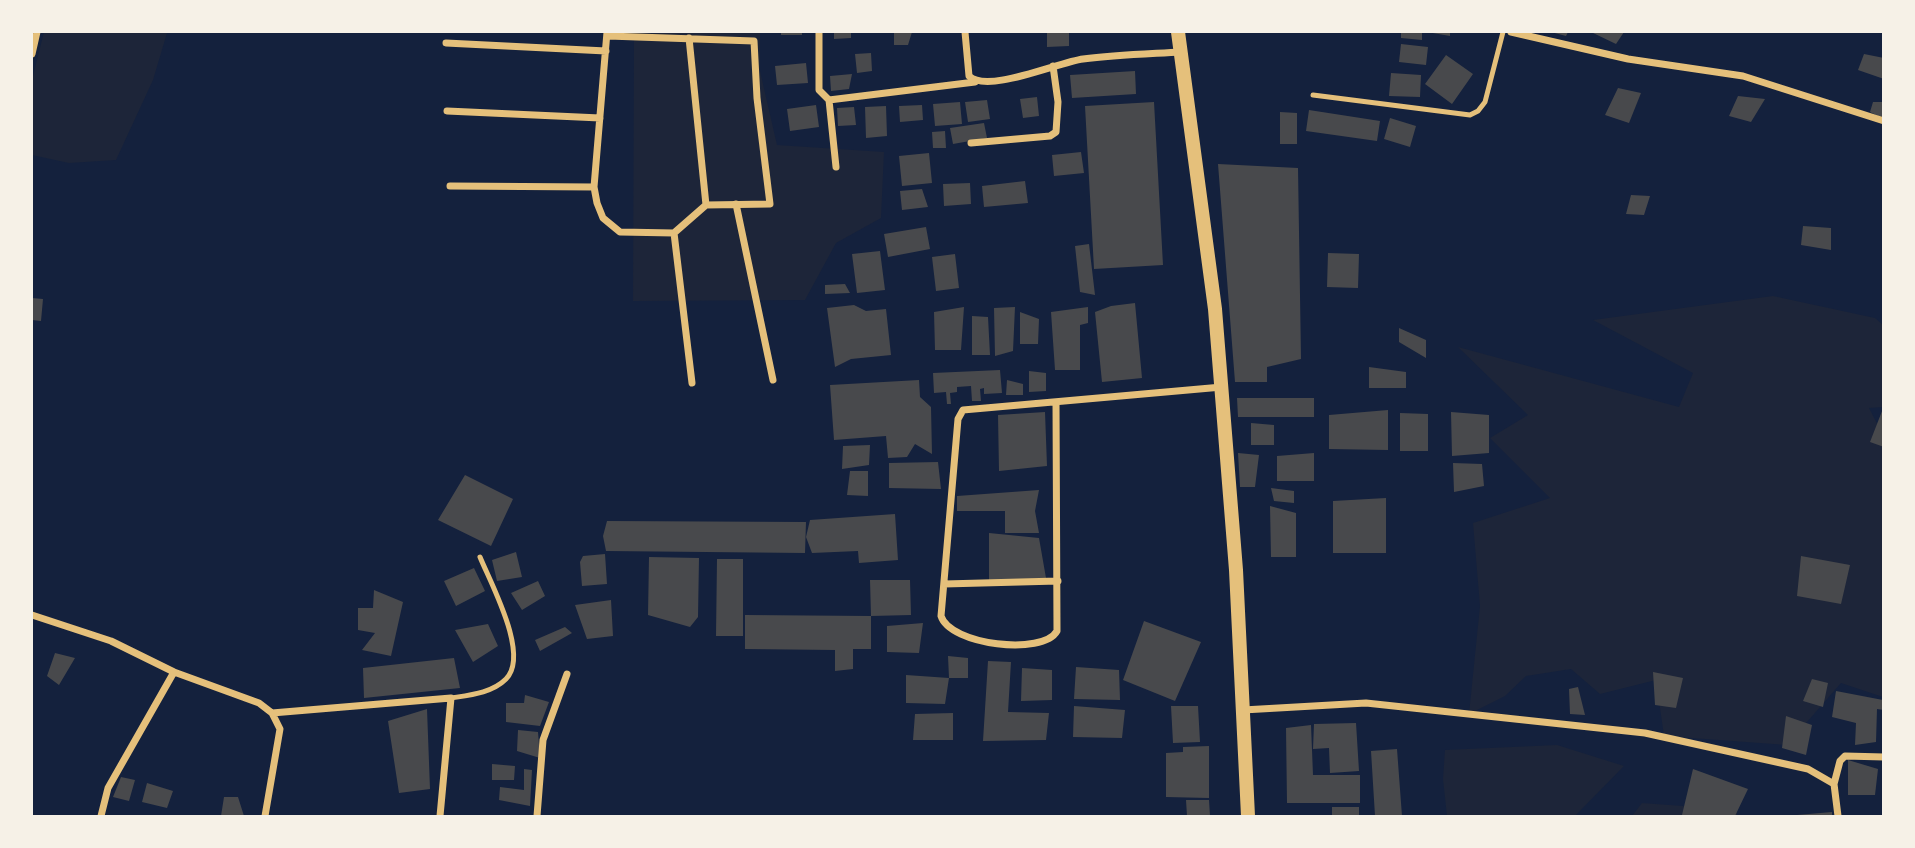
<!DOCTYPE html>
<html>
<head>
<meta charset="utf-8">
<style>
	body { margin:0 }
	#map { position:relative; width:1915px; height:848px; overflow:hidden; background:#14213d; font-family:"Golos Text",sans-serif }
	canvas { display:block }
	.frame { position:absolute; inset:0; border:33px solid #f6f1e7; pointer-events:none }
</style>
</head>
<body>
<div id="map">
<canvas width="1915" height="848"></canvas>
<div class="frame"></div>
</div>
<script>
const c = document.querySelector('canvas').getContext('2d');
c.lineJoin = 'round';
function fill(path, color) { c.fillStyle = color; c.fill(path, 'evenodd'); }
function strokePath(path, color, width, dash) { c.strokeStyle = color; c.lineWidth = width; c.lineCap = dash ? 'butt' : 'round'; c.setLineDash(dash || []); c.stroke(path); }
fill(new Path2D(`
	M44,32L167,33L153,80L116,160L69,163L32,155V80Z
	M634,32H760V71L777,145L884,152L881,218L836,243L805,300L633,301Z
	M1773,296L1875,318L1883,325V407L1869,408L1883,435V697L1841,683L1787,745L1664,736L1656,680L1600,694L1571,669L1526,676L1505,696L1469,714L1480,606L1473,523L1550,498L1490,438L1528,415L1458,347L1679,407L1693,373L1593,320Z
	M1557,745L1624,766L1575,816H1447L1443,779L1445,750Z
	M1642,803L1737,810V816H1632Z`), '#1d2539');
fill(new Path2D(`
	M781,32H802V35H781Z
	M834,32H851V38L834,39Z
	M894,32H912L908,45H894Z
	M1047,32H1069V46L1047,47Z
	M1401,32H1422V40L1401,38Z
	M1427,32H1450V36Z
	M1551,32H1568L1566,36Z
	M1591,32H1624L1616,44Z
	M1401,44L1428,47L1426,65L1399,62Z
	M871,53L872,71L857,73L855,54Z
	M1864,54L1884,58V79L1858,70Z
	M1446,55L1473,74L1452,104L1425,84Z
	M806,63L808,83L777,85L775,66Z
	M1135,71L1136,94L1072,98L1070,75Z
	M1391,73L1421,75L1420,97L1389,96Z
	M852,74L849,89L831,91L830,76Z
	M1618,88L1641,93L1629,123L1605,115Z
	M1738,96L1765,99L1751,122L1729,116Z
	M1037,97L1039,116L1023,118L1020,99Z
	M987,100L990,119L968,122L965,102Z
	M960,102L962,124L935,126L933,104Z
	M1154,102L1163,265L1094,269L1085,106Z
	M1873,102H1884V119L1870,112Z
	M816,105L819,127L790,131L787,109Z
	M922,105L923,120L900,122L899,106Z
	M886,106L887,136L866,138L865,107Z
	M854,107L856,125L838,126L837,108Z
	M1309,110L1380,121L1377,141L1306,131Z
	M1280,112L1297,113V144H1280Z
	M1390,118L1416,126L1410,147L1384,139Z
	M984,123L987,138L953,144L950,128Z
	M945,131L946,148H933L932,132Z
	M1081,152L1084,173L1054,176L1052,155Z
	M929,153L932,183L902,186L899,156Z
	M1218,164L1298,168L1301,359L1267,367V382H1235Z
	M1025,181L1028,203L984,207L982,186Z
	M970,183L971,204L944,206L943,184Z
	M922,189L928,207L902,210L900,191Z
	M1631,195L1650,196L1644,215L1626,214Z
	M1803,226L1831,228V250L1801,245Z
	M926,227L930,249L888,257L884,234Z
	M1089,244L1095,295L1080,292L1075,246Z
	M880,251L885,290L857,293L852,254Z
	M1328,253L1359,254L1358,288L1327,287Z
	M955,254L959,288L936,291L932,257Z
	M845,284L850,293L825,294V285Z
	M32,298L43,299L41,321L32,320Z
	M1135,303L1142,378L1102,382L1095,312L1111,306Z
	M854,305L866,311L886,309L891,355L851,359L835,367L827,308Z
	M964,307L961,350H935L934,312Z
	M1015,307L1013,351L995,356L994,308Z
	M1088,307V323L1080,325V370H1055L1051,312Z
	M1020,312L1039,319L1038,344H1020Z
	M972,316L988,317L990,355H972Z
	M1399,328L1426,340V358L1399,342Z
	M1369,367L1406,372V388H1369Z
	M1000,370L1002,393L984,394V388L980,389L981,401H972L971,386L957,387V392L950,393L951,404H947L946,392L934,393L933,373Z
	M1029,371L1046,373V391L1029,392Z
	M919,380L920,397L931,407L932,454L915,444L907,457L888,458L886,436L834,440L830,385Z
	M1007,380L1023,384V395H1006Z
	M1237,398H1314V417H1238Z
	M1884,406V447L1870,442Z
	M1388,410V450L1329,449V415Z
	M1045,412L1047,466L999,471L998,415Z
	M1451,412L1489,415V453L1452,456Z
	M1400,413L1428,414V451H1400Z
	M1251,423L1274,425V445H1251Z
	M870,445L869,465L842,469L843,446Z
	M1238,453L1259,455L1255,487H1240Z
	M1314,453V481H1277V456Z
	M938,462L941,489L889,488V463Z
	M1453,463L1482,464L1484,486L1454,492Z
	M850,471H868V496L847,495Z
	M465,475L513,499L491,546L438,520Z
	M1271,488L1294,491V503L1274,501Z
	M1039,490L1035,511L1039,533H1005V511H957V496Z
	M1386,498V553H1333V501Z
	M1270,506L1296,513V557H1271Z
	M895,514L898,560L859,563L858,551L812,553L806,537L810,520Z
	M607,521L806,522L805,553L606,551L603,536Z
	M989,533L1039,538L1046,578L989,582Z
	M516,552L522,577L497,581L492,560Z
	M605,554L607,584L582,586L580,562L583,556Z
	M1801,556L1850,565L1841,604L1797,596Z
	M649,557L699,558L698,617L690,627L648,615Z
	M717,559H743V636H716Z
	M474,568L485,591L456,606L444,581Z
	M870,580H910L911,615L871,616Z
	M538,581L545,596L522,610L511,593Z
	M374,590L403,602L391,656L362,650L375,633L358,630V608H373Z
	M611,600L613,636L587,639L575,605Z
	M745,615L871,616V649H853V669L835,671V650L745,649Z
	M1144,621L1201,642L1175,701L1123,680Z
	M923,623L919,653L887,652V626Z
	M488,624L498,646L473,662L455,630Z
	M565,627L572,633L540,651L535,640Z
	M55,653L75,658L59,685L47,676Z
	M948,656L968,658V678H949Z
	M454,658L460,688L364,698L363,668Z
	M988,661L1011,662L1008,712L1049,713L1046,740L983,741Z
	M1076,667L1119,670L1120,700L1074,699Z
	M1022,668L1052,670V700L1021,701Z
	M1653,672L1683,678L1676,708L1655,705Z
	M906,675L949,678L945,704L906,703Z
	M1812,679L1828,683L1823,707L1803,701Z
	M1578,687L1585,715L1570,714L1569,689Z
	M1836,691L1883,700L1884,710L1877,709L1876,742L1855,745L1856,723L1832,717Z
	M525,695L549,702L540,726L506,722V703H524Z
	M1074,706L1125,710L1122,738L1073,737Z
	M1171,706H1198L1200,742L1173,743Z
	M427,709L430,789L399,793L388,721Z
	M953,713V740H913L915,714Z
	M1786,716L1812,725L1806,755L1782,748Z
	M1356,723L1359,771L1330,773L1329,748L1313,749L1314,724Z
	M1311,725L1313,775H1360V803H1287L1286,728Z
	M518,730L538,732L540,758L517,751Z
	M1209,746V798L1166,797V753L1183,752V747Z
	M1397,749L1402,816H1375L1371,751Z
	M1848,760L1878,769L1875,795H1848Z
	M492,764L515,766L514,780H492Z
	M524,769L532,770L530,806L499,800L500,787L524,790Z
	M1693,769L1748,789L1735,816L1682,815Z
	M121,777L135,780L129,801L113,797Z
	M147,783L173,791L167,808L142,802Z
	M224,797H238L244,816H221Z
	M1186,800H1209L1210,816H1187Z
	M1332,807H1359V816H1332Z
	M1832,812V816H1797V815Z`), '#48494c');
strokePath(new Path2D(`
	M1313,95L1470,115L1478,111L1485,102L1503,32
	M451,698C470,695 492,693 506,679C530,655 491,584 480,557`), '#e5c07b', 5);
strokePath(new Path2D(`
	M607,32L594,187L597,203L603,218L620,232L674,233L706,205
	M819,32V90L829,100L975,82
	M965,32L969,76C987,94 1059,62 1083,59C1115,55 1148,54 1181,52
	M1511,32L1628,59L1743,76L1884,121
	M608,36L754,41L757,98L770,204L706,205L689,38
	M446,43L606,51
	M32,54L37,32
	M829,100L836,167
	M447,111L600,118
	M971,143L1050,136L1056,132L1058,102L1053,66
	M450,186L594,187
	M736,204L773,380
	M674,233L692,383
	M1056,402L1057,631C1043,656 950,645 941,616L958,419L963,410L1222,387
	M944,584L1058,581
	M32,615L111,641L174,672L259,703L272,713L280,729L265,816
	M1243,710L1366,703L1645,733L1808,769L1834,784L1838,816
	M272,713L451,698L440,816
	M1834,784L1840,761L1845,756L1884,757
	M101,816L108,788L174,672
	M537,816L543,740L567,674`), '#e5c07b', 7);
strokePath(new Path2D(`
	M1178,32L1215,309L1236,570L1248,816`), '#e5c07b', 14);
</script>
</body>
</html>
